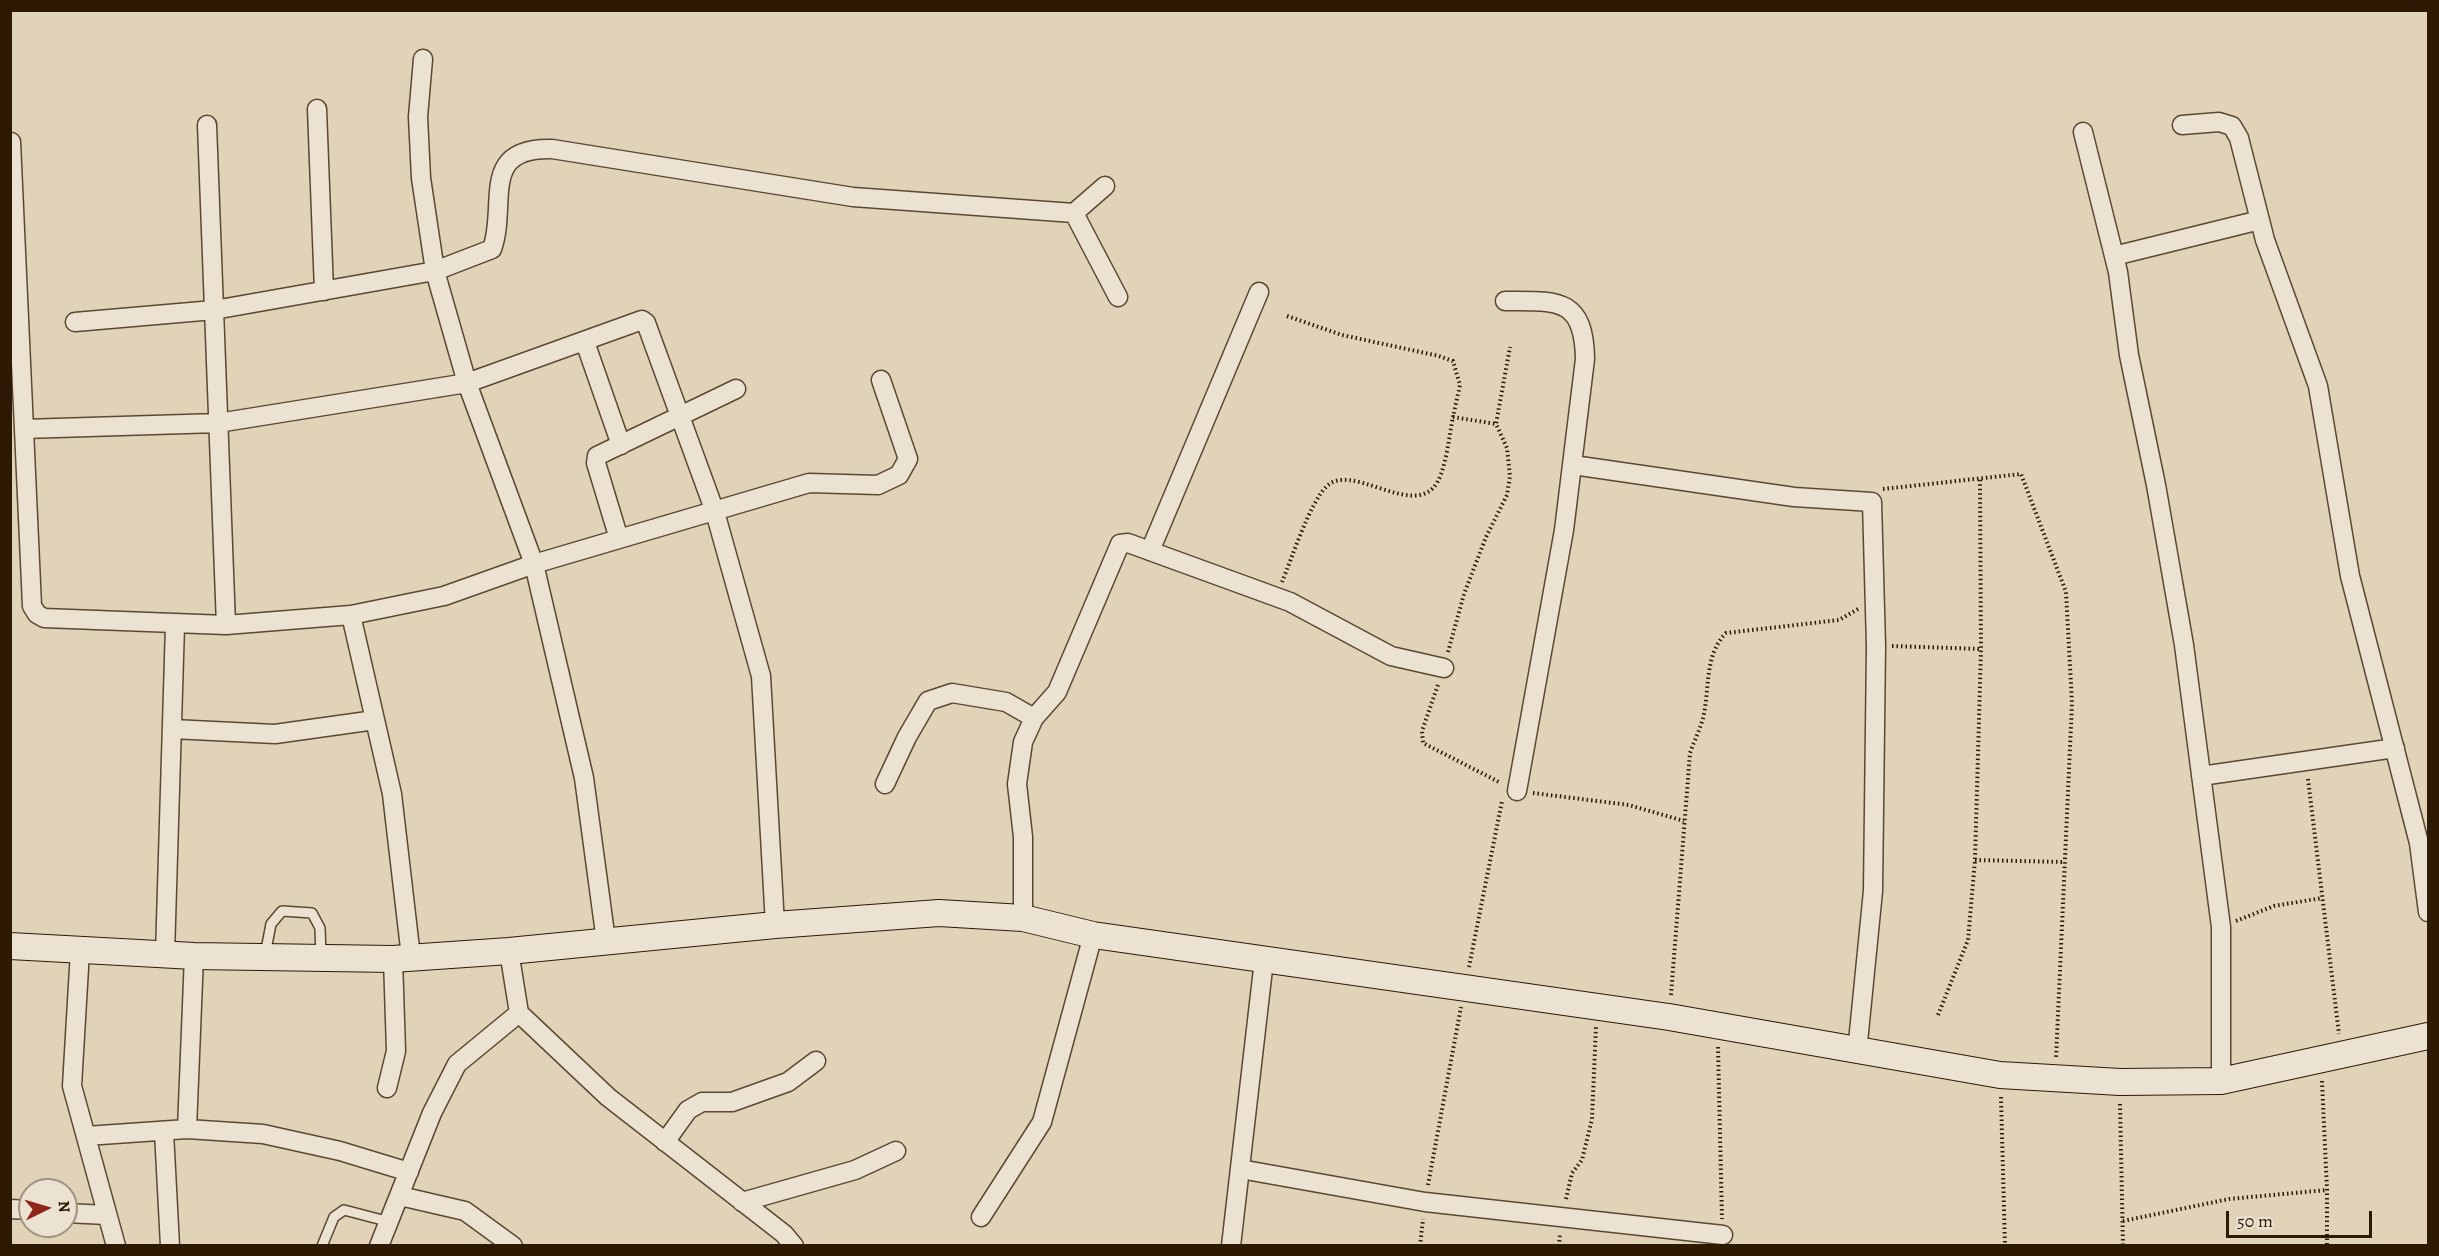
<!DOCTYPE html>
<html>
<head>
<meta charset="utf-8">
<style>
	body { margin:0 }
	#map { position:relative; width:2439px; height:1256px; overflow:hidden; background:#e1d3b8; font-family:Alegreya,serif }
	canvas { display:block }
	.frame { position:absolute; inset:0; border:12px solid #2e1904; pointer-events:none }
	.north { position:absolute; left:18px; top:1178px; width:60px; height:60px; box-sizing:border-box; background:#ece2d1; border:2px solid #a0927f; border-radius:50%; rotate:85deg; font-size:16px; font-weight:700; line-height:24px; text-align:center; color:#2e1904 }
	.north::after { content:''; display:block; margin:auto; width:21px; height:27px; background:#8f2418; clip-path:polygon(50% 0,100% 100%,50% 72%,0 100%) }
	.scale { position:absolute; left:2226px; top:1211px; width:146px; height:27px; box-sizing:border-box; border:3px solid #2e1904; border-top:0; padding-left:8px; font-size:18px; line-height:21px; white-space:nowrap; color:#2e1904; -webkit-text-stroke:4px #ece2d1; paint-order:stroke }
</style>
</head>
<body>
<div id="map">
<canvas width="2439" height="1256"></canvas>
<div class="frame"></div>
<div class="north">N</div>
<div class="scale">50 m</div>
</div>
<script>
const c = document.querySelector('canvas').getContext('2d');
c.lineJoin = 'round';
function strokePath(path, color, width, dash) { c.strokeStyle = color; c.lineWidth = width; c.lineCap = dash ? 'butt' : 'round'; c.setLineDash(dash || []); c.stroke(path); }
const lane = new Path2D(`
	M265,955L271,924L282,911L312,913L320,928L321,956
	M322,1246L334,1217L344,1210L390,1222`);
const street = new Path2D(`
	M423,59L418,117L421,178L435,271L467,383L534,564L584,778L606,941
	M317,109L324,291
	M207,125L226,625
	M2182,125L2219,122L2232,126L2239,138L2265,240L2318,386L2350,576L2419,843L2428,912
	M2083,132L2118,272L2129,355L2156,485L2184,645L2221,927V1081
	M11,142L32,606L37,614L44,618L226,625L351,615L444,596L534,564L809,483L878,485L899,475L908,459L881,380
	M1074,213L1118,297
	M2114,256L2260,220
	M1505,301C1557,301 1584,297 1585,359L1564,530L1517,791
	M75,322L214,310L435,271L492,249C508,205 478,147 552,149L853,197L1074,213L1105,186
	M585,342L621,445
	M24,429L218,423L467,383L642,320L646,323L715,512L761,676L775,925
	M1573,465L1794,497L1872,502L1876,646L1873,891L1857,1052
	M619,539L596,463L597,456L736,389
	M1150,551L1259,292
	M351,615L392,794L411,957
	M172,729L275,734L375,720
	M2201,776L2395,748
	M885,784L907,737L928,701L952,693L1006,702L1034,718
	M1023,918V837L1017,784L1023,742L1034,718L1057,692L1120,544L1128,543L1290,602L1391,656L1444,668
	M80,951L72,1086L116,1246
	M509,951L519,1013L608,1097L784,1234L794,1246
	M165,954L175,625
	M387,1088L396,1051L393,959
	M187,1129L263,1134L340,1151L409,1172
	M164,1132L170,1246
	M86,1136L187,1129L194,956
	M665,1142L688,1110L702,1102H732L788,1082L816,1061
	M1240,1169L1425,1202L1723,1235
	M400,1196L465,1211L513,1246
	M742,1202L855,1170L896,1151
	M10,1209L30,1210
	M66,1213L107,1215
	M981,1217L1042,1122L1093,935
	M379,1246L432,1113L457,1064L519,1013
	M1231,1246L1264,960`);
const secondary = new Path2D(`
	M10,946L194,956L393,959L509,951L775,925L939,913L1023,918L1093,935L1669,1017L2000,1075L2120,1082L2221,1081L2428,1036`);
strokePath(lane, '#5b4831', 12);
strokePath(street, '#5b4831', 21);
strokePath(secondary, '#2e1904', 28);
strokePath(new Path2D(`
	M1287,316L1342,335L1439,356L1453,361L1460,385L1453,417
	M1883,489L2021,474L2066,592L2072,703L2056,1059
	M1282,582C1292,558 1310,502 1327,486C1351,463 1408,514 1433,488C1446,475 1449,435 1453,417L1496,424
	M1892,646L1981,649
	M1448,652L1464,594L1486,537L1507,495L1510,476L1507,448L1496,424L1510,347
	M1438,685L1422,731L1423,743L1501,783
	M2308,779L2339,1034
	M1533,793L1629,805L1684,821
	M1975,860L2065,862
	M2236,921L2274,906L2322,898
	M1469,967L1502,801
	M1671,995L1690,753C1694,741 1700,730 1703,718C1710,689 1704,655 1726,633L1839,620L1858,609
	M1938,1015L1968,940L1975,860L1981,649L1980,479
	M1718,1047L1722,1219
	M2322,1081L2327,1190V1246
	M2001,1097L2005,1246
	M2120,1104L2123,1246
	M1428,1185L1461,1007
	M1566,1199L1572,1173L1582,1160L1592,1119L1596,1026
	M2123,1221L2229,1199L2327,1190
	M1420,1246L1423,1219
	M1559,1246L1560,1233`), '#2e1904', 4, [1.5, 3]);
strokePath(lane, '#ece2d1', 9);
strokePath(street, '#ece2d1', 18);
strokePath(secondary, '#ece2d1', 26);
</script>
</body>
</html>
